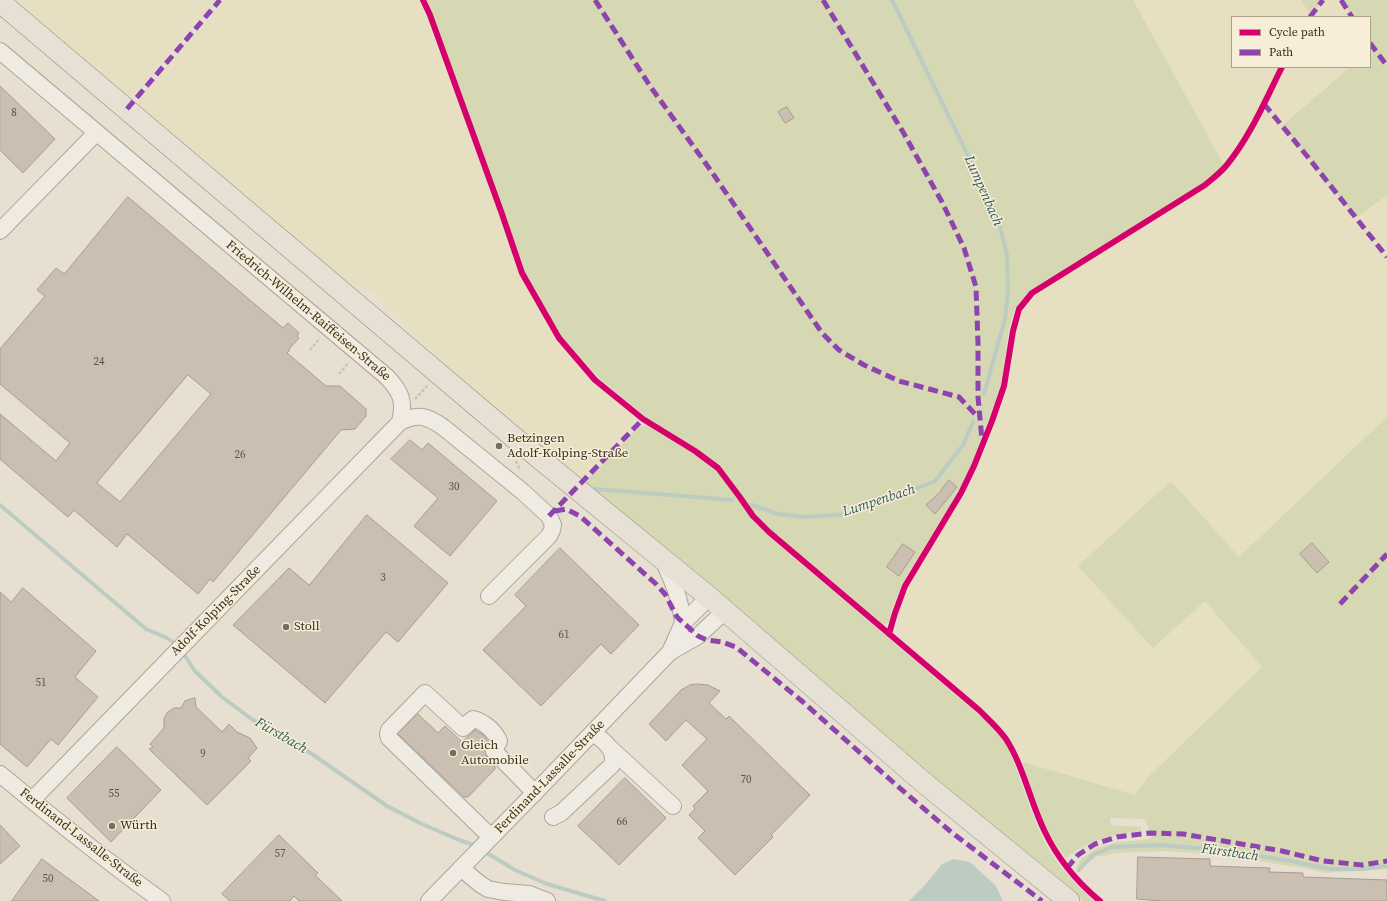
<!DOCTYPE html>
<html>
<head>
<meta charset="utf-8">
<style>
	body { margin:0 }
	#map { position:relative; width:1387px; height:901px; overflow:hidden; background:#e7e0d1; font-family:"Source Serif 4",serif }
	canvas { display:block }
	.legend { position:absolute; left:1231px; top:16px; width:140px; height:52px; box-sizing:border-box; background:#f7eed8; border:1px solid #ada18e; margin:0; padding:5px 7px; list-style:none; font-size:12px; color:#3d2e20 }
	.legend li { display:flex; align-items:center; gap:8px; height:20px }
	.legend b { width:20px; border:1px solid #ada18e }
</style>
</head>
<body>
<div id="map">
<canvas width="1387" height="901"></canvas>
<ul class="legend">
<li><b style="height:5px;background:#d6006c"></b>Cycle path</li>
<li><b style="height:5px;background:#8e44ad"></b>Path</li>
</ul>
</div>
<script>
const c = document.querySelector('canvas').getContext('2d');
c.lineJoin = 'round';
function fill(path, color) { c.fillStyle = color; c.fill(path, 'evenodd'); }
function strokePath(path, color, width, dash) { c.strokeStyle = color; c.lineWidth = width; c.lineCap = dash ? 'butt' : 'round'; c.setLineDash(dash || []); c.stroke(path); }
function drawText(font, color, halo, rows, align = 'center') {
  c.font = font + ' "Source Serif 4",serif'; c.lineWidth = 3; c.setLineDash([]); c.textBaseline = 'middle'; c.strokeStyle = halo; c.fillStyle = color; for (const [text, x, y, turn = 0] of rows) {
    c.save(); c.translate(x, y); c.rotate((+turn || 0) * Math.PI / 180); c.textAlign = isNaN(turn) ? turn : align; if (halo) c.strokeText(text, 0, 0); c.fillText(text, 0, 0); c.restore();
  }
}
fill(new Path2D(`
	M7,0H216L133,95L127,97Z
	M224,0H419L426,17L499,214L519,273L557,340L593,382L633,414V423L584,477L578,479L448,372L446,366L432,353L398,317L382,303L383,300L371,291L343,281L137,109L139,99Z
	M1133,0H1301L1311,16L1323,0H1341L1352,17H1232V67H1350L1282,126L1356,218L1387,195V417L1239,557L1171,481L1153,648L1205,601L1262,667L1149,776L1135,795L1023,762L1009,737L991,716L904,642L898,631V614L907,588L964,494L977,468L996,422L1007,386L1012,360L1009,355L1013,331L1019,309L1032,293L1205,185L1225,167Z`), '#e6dfc2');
fill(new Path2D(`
	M427,0H1133L1225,167L1205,185L1032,293L1019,309L1015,308L1009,328L1001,385L972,465L959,490L902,584L891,611L890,622L885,624L879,621L771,530L756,515L721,466L645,416L598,377L562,336L525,272L504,213Z
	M1301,0H1323L1311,16Z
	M1341,0H1387V195L1356,218L1282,126L1350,67H1370V50L1373,47L1370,43V17H1352Z
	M1387,417V869L1324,873L1303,868L1219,855L1165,851L1115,853L1096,857L1075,872L1080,860L1097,848L1117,842L1151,839L1150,833L1145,819L1110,818L1111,825L1141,827V831C1110,835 1091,839 1066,858C1044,830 1031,796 1023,762L1135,795L1149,776L1262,667L1205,601L1153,648L1078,566L1171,481L1239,557Z
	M647,425L702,459L716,470L751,517L767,535L985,720L1004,741L1010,752C1021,779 1029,808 1041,835C1053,861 1073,883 1094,901H1083L1055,879L1014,842L990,825L722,596L587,485V480L639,427Z`), '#d6d7b3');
fill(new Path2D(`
	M954,859L970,862L996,886L1003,901H909L925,885L942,864Z`), '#bcccc2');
strokePath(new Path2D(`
	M892,0L997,215L1007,255L1008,291L1005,319L984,394
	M595,489L732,500
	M0,505L146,629L167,638L178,646
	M752,505L778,514L806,517L847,514L906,493L935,481L963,445L973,422
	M182,651L194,670L222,697L253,720L312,754L387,806L422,824L459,840L471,844L476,847
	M484,851L515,870L547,884L605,901
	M1079,870L1093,855L1112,847L1160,845L1221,850L1291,861L1330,869H1362L1387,866`), '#bcccc2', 4);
const building = new Path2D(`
	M0,86L55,139L23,173L0,150Z
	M787,107L794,118L785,123L778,112Z
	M128,197L283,328L288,323L299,333L297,336L299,338L289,349L290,350L287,353L326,386H340L366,409V416L355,429L341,430L213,582L210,579L198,594L127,534L117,547L74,510L68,517L0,459V414L56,461L70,443L0,384V349L45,296L37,290L56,268L64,274ZM188,375L211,394L120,502L97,483Z
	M410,440L422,450L428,443L497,501L450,556L414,526L438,498L391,459Z
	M949,480L957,487L935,514L926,505L939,493Z
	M367,515L448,583L398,642L386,632L325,703L233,625L289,568L309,585Z
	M1312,543L1329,562L1317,573L1300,554Z
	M903,544L915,552L899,576L887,567Z
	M560,548L639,625L611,654L601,644L541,706L483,650L526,606L515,595Z
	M23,588L96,651L75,677L98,697L58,745L51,739L27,767L0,744V592L11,602Z
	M697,684L708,685L720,691L709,703L726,719L729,716L810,795L771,835L773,837L735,875L698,838L705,831L689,815L695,809L693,806L708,791L682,765L707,739L686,720L666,741L649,724L681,690L690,685Z
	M195,698L196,707L222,732L229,724L237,732L250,738L257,748L248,758L251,761L207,805L149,749L153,747L150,744L164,728V718L168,712L174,708H181L185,701Z
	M418,714L438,733L445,726L462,742L475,730L482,734L488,741L485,752L487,758L495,766V769L468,797H464L398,734Z
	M117,747L161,790L111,842L67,798Z
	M625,778L666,818L619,865L578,826Z
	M0,825L20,846L0,864Z
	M279,835L318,873L315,875L342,901H299L294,896L290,901H230L222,894Z
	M1138,857L1210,859V866L1270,868L1269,872L1303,873V877L1387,880V901H1162L1137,899Z
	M42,859L99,901H12Z`);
fill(building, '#cbbfb2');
strokePath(building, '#a89c90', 1);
const minor = new Path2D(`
	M0,51L387,377C401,392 405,401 400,422C418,413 427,416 443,427L523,492L549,516L553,525L552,530L549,536L489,596
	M0,231L96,133
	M664,562C674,584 680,598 683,623
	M670,652L683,623L709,597
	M610,748L673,806
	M0,774C53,818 106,861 162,901
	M32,800L400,422
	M553,817L561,813L612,765C617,749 603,741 593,732
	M491,837L389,738L388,734L389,730L425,693L463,728L473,719C483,721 495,731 499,741L494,751L535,793
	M461,868L480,884L488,889L504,892L529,894L547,901
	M429,901L549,778L670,652L698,636L725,611`);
const major = new Path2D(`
	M0,2L511,435L709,597L923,782L1069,901`);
strokePath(minor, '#ada599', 18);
strokePath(major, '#928b80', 22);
strokePath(new Path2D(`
	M310,350L320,338
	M339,374L349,362
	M415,399L428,385
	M516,461L520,471`), '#c8c2b9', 2.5, [3, 2]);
strokePath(minor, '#efebe3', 16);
strokePath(major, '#e6e1d4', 21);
strokePath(new Path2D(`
	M595,0L650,86L709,168L822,333L839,350L864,365L899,381L959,397L975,414L980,416
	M823,0L903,132L942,202L964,248L976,287L978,343V397L982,440
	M1341,0L1352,17
	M1310,17L1323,0
	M1370,43L1387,66
	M1264,104L1307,156L1387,257
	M127,109L220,0
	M555,511L566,509L580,516L656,584L665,594L677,617L698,636L707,640L722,642L736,647L803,702L894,783L951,832L1042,901
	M549,516L643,419
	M1340,604L1387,554
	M1067,868L1078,855L1095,844L1117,837L1150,833L1183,834L1282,851L1323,861L1362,865L1387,861`), '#8e44ad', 5, [10, 5]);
strokePath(new Path2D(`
	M423,0L430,15L502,214L522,273L559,338L595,380L643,419L695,451L718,468L739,496L753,516L769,532L979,710C988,719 998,728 1006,739C1024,767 1030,802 1045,832C1058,859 1077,882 1100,901
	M889,634L895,613L905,586L961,493L974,466L992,421L1004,386L1013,331L1019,309L1032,293L1205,185C1212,179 1220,173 1226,166C1250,137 1265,101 1282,67`), '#d6006c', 6);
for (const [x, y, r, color] of [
	[499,446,4,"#786c5e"],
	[286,627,4,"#786c5e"],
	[453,753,4,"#786c5e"],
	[112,826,4,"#786c5e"]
]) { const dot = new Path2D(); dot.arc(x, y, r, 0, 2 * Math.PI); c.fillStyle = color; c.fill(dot); strokePath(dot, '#f7eed8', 1.5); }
drawText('11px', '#605244', null, [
	["8",14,113],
	["24",99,362],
	["26",240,455],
	["30",454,487],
	["3",383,578],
	["61",564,635],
	["51",41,683],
	["9",203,754],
	["70",746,780],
	["55",114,794],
	["66",622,822],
	["57",280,854],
	["50",48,879]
]);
drawText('13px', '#3d2e20', '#f7eed8', [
	["Friedrich-Wilhelm-Raiffeisen-Straße",308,311,40],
	["Adolf-Kolping-Straße",216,611,-45],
	["Ferdinand-Lassalle-Straße",550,777,-46],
	["Ferdinand-Lassalle-Straße",81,838,38]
]);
drawText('13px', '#3d2e20', '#f7eed8', [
	["Betzingen",507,439],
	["Adolf-Kolping-Straße",507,454],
	["Stoll",294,627],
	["Gleich",461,746],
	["Automobile",461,761],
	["Würth",120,826]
], 'left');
drawText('italic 14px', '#2f5d5a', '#f7eed8', [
	["Lumpenbach",983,191,66],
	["Lumpenbach",879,501,-18],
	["Fürstbach",281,736,30],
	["Fürstbach",1230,853,8]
]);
</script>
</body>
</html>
